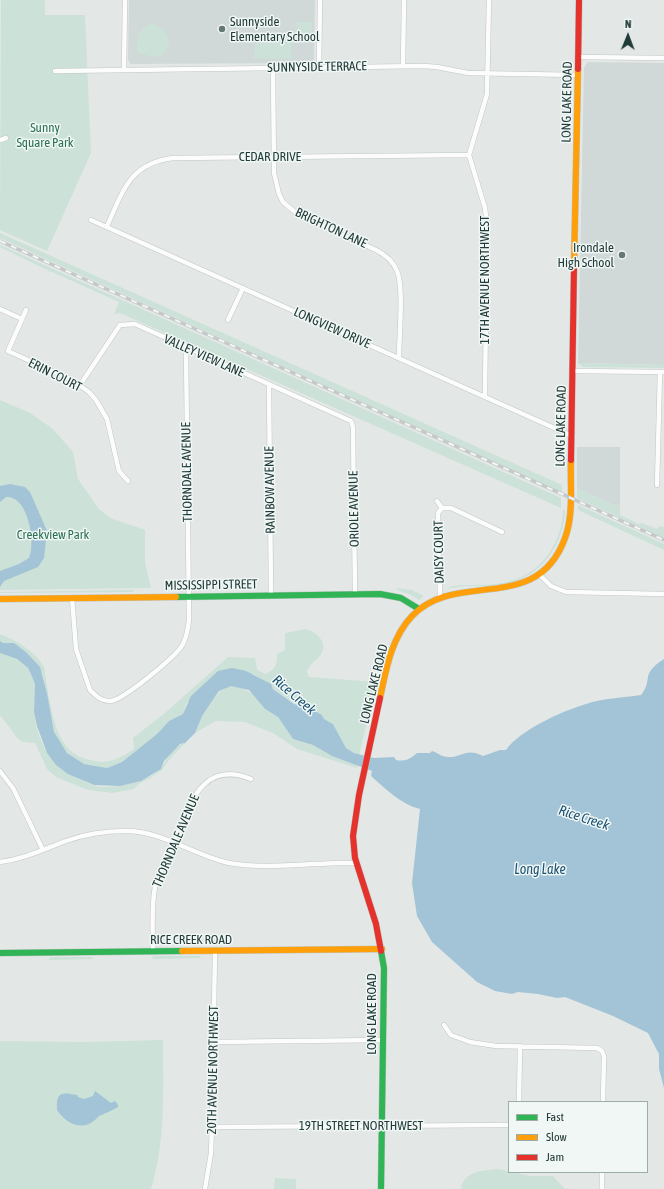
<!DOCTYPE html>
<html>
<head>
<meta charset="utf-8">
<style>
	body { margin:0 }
	#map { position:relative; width:664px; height:1189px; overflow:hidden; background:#e3e8e7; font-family:"Asap Condensed",sans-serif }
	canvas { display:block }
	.legend { position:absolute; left:508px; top:1101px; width:140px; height:72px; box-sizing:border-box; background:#f0f7f5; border:1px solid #9dacaa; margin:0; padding:5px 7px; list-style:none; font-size:12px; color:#213b39 }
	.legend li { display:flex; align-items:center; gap:8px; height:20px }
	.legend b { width:20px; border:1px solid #9dacaa }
	.north { position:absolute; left:608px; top:16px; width:40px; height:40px; -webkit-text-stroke:3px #f0f7f5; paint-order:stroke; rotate:1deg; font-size:11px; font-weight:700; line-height:16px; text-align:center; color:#213b39 }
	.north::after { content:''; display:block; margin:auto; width:14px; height:18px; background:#213b39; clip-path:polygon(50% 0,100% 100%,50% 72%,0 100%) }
</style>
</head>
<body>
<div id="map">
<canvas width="664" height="1189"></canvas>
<ul class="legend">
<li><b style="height:5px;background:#30b455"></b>Fast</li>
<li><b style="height:5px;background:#ff9f0a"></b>Slow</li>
<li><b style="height:5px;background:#e5322d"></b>Jam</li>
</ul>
<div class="north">N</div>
</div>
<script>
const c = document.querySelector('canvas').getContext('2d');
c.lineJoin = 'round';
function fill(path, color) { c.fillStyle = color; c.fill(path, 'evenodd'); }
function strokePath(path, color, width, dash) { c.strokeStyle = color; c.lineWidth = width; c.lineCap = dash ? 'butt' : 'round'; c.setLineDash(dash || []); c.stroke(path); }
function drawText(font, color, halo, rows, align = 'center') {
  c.font = font + ' "Asap Condensed",sans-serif'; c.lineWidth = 3; c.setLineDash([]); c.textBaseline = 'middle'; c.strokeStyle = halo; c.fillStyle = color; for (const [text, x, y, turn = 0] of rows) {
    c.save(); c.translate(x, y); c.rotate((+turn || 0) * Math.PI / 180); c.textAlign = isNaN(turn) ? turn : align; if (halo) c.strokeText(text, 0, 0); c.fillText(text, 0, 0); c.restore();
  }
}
fill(new Path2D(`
	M129,0H315L314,61L310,63L130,64L128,59Z
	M588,62L664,63V365L578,363L584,67Z
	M577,447H620V506L613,505L577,488Z`), '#d0d9d8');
fill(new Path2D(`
	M1,0H45V15H85L91,153L47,251L0,230Z
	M297,22H312V41L292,43L291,59L254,58L255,43L272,42V37L296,36Z
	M152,24C163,26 170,35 169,46L161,56H149L138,52C136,39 138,28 152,24Z
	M0,233L562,485V493L0,238Z
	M0,245L561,498V508L120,313L114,314L119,302L43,268L0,247Z
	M578,363L664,365V368L583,367Z
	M0,400L30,413L53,429L73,452L78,479L99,509L110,518L145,530V562L151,588L0,590Z
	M577,488L613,505L620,506V515L639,524L642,523L657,529L660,526L664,527V538L577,498Z
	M578,505L664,544V550L578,510Z
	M563,510H565C564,545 541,577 505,584C492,587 480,586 468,586C461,586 453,589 446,588C462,583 479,586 495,584C535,581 562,548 563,510Z
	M396,588L412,590L424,596L419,600L411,595L397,590Z
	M134,590L133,592L0,593V592Z
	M306,629C315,631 328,642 322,652C319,660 310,662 307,672L309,677L376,682L359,756L346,748L333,724L324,719L322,715L310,708L294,704L254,674L187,702L183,714L169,721L157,734L122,762L107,768L84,764L70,756L60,743L54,732L43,675L33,660L14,643H3L0,641V634C17,641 35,651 44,667C48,690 52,733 69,749C74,755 84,759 91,760C107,765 121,758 134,749L133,738L166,712L228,657L255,658L257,670L266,674C276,668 277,665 277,654L285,650V633Z
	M0,653C16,657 34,667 35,686C35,694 34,702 34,710C35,724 40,742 48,754C57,768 77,778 92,785C107,791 151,782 161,768C168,759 173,745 185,743L169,760L162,770L152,777L140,783L134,789L113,793L88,790L56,777L47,769L35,743L23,742L18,739L0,715Z
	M235,685L253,694L265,709L278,717L293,739L313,745L332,756L358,764L357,768L297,749L273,733L245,722L216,721L195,733C199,716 216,686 235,685Z
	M153,956H200L201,958L152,959Z
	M50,957H92L93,959L49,960Z
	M163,1040C163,1090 166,1141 151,1189H0V1041L82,1042Z
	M499,1169L530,1176H553L565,1189H461C463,1171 484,1170 499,1169Z
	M275,1178L296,1179V1189H274Z`), '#cce1d7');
fill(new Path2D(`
	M10,484L25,487L30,492L47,531L44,558L38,567L4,581L0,587V571L19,564L29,558C36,542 28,495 6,497L0,502V486Z
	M0,641L3,643H14L27,653L40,667L47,693L54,732L67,753L84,764L107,768L122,762L157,734L169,721L183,714L191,696L218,671L232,668L246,671L271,684L273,689L294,704L310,708L322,715L324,719L333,724L346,748L354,753L374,758L394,757L396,760C405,762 410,759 417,753H430L432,751C438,753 442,757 448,757C460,758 467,747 483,756L500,750H506C520,730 562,711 586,704C603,698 623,698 641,695C654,679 639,675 664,659V1088L659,1069V1054L648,1033L613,1016L565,997L557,998L538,994L518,992L512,994L495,991L477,982L432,942L417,916L412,883L420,809C400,804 386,789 371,776L372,771L332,756L313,745L293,739L278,717L265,709L249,690L231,686L219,691L216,695L202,716L195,733L185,743L180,744L164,761L161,769L141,781L120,786L94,785L68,774L56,765L47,753L37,726L34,712L35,684L31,674L28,668L17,659L0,653Z
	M95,1091L111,1103L115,1101L118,1105V1107C114,1110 100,1115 98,1117C85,1132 68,1126 57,1110C56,1092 61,1092 77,1095L78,1097L84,1099L93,1096Z`), '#a3c4d6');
const street = new Path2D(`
	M578,57L664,58
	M403,66L404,0
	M319,67L320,0
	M273,68L274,173L279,194L283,202L296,213L376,250C386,255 393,261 397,271C404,287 399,338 399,357
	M124,70L125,0
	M55,71L424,66L437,67L468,73L578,75
	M0,140L6,138
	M91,220L572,436
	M107,226C123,191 130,163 173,158L469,155
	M0,309L22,319
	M26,310L8,351L70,379L89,392L96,400L107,419L119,471L128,481
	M228,320L243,288
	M573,371L664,372
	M80,385L120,325L135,324L351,421L353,427L355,594
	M269,385L271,595
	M485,396L487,225L485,208L469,155L487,94L489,0
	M657,485L660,372
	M437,501L442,508
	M540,575L551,586L566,592L664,594
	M440,597L438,513L442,508H451L502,532
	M72,598L76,649L90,690C96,696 102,702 111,701C124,699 177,656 183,644C187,636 188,629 189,620L186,348
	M0,771L13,788L43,850
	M0,862C24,859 44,849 66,841C85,834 105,831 126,831C163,831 193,855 229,863C267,870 317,862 356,863
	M153,952C153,931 151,908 155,887C159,870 169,853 176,836C191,802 203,760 251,779
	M444,1025L451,1035L470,1042L496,1046L597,1048L602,1051L604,1056L603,1102
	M213,1042L383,1040
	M519,1102L520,1046
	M212,1127L509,1125
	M205,1189L211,1153L212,1127L215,951
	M602,1189V1172`);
const fast = new Path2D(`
	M176,597L380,594L401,598L419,609
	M381,951L384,968L381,1189
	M0,953L182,951`);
const slow = new Path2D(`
	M574,267L578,69
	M0,599L176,597
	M380,698C386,670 391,638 412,616C456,569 537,616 565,538C574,514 570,485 571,460
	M182,951L382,949`);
const jam = new Path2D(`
	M578,69L579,0
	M571,460L574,267
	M380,698L359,795L353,836L355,858L376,924L381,951`);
strokePath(street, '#c0c5c4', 5.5);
strokePath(fast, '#bec6c4', 7);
strokePath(slow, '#bec6c4', 7);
strokePath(jam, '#bec6c4', 7);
strokePath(street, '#fbfcfb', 4.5);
strokePath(fast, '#30b455', 6);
strokePath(slow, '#ff9f0a', 6);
strokePath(jam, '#e5322d', 6);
const rail = new Path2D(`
	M0,241L664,540`);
strokePath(rail, '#c6c9c9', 3.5);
strokePath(rail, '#f0f7f5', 2, [6]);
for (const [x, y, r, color] of [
	[222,29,4,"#657876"],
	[622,255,4,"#657876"]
]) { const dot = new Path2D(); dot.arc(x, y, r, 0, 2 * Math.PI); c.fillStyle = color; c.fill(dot); strokePath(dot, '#f0f7f5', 1.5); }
drawText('13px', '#213b39', '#f0f7f5', [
	["Sunnyside",230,22],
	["Elementary School",230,37],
	["Irondale",614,248,"right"],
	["High School",614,263,"right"]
], 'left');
drawText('13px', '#213b39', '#f0f7f5', [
	["SUNNYSIDE TERRACE",317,67,-1],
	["LONG LAKE ROAD",567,102,-89],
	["CEDAR DRIVE",270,157],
	["BRIGHTON LANE",331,228,25],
	["17TH AVENUE NORTHWEST",485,280,-90],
	["LONGVIEW DRIVE",332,328,24],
	["VALLEY VIEW LANE",204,356,24],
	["ERIN COURT",55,375,27],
	["LONG LAKE ROAD",561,426,-89],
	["THORNDALE AVENUE",187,472,-91],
	["RAINBOW AVENUE",270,490,-91],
	["ORIOLE AVENUE",354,509,-91],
	["DAISY COURT",439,552,-91],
	["MISSISSIPPI STREET",211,585,-1],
	["LONG LAKE ROAD",374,684,-76],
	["THORNDALE AVENUE",176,841,-67],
	["RICE CREEK ROAD",191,940],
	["LONG LAKE ROAD",372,1014,-90],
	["20TH AVENUE NORTHWEST",213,1070,-89],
	["19TH STREET NORTHWEST",361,1126]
]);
drawText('13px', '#2c7156', '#f0f7f5', [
	["Sunny",45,128],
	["Square Park",45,143],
	["Creekview Park",53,535]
]);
drawText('italic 14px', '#1c5375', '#f0f7f5', [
	["Rice Creek",294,695,41],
	["Rice Creek",584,818,18],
	["Long Lake",540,870]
]);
</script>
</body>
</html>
